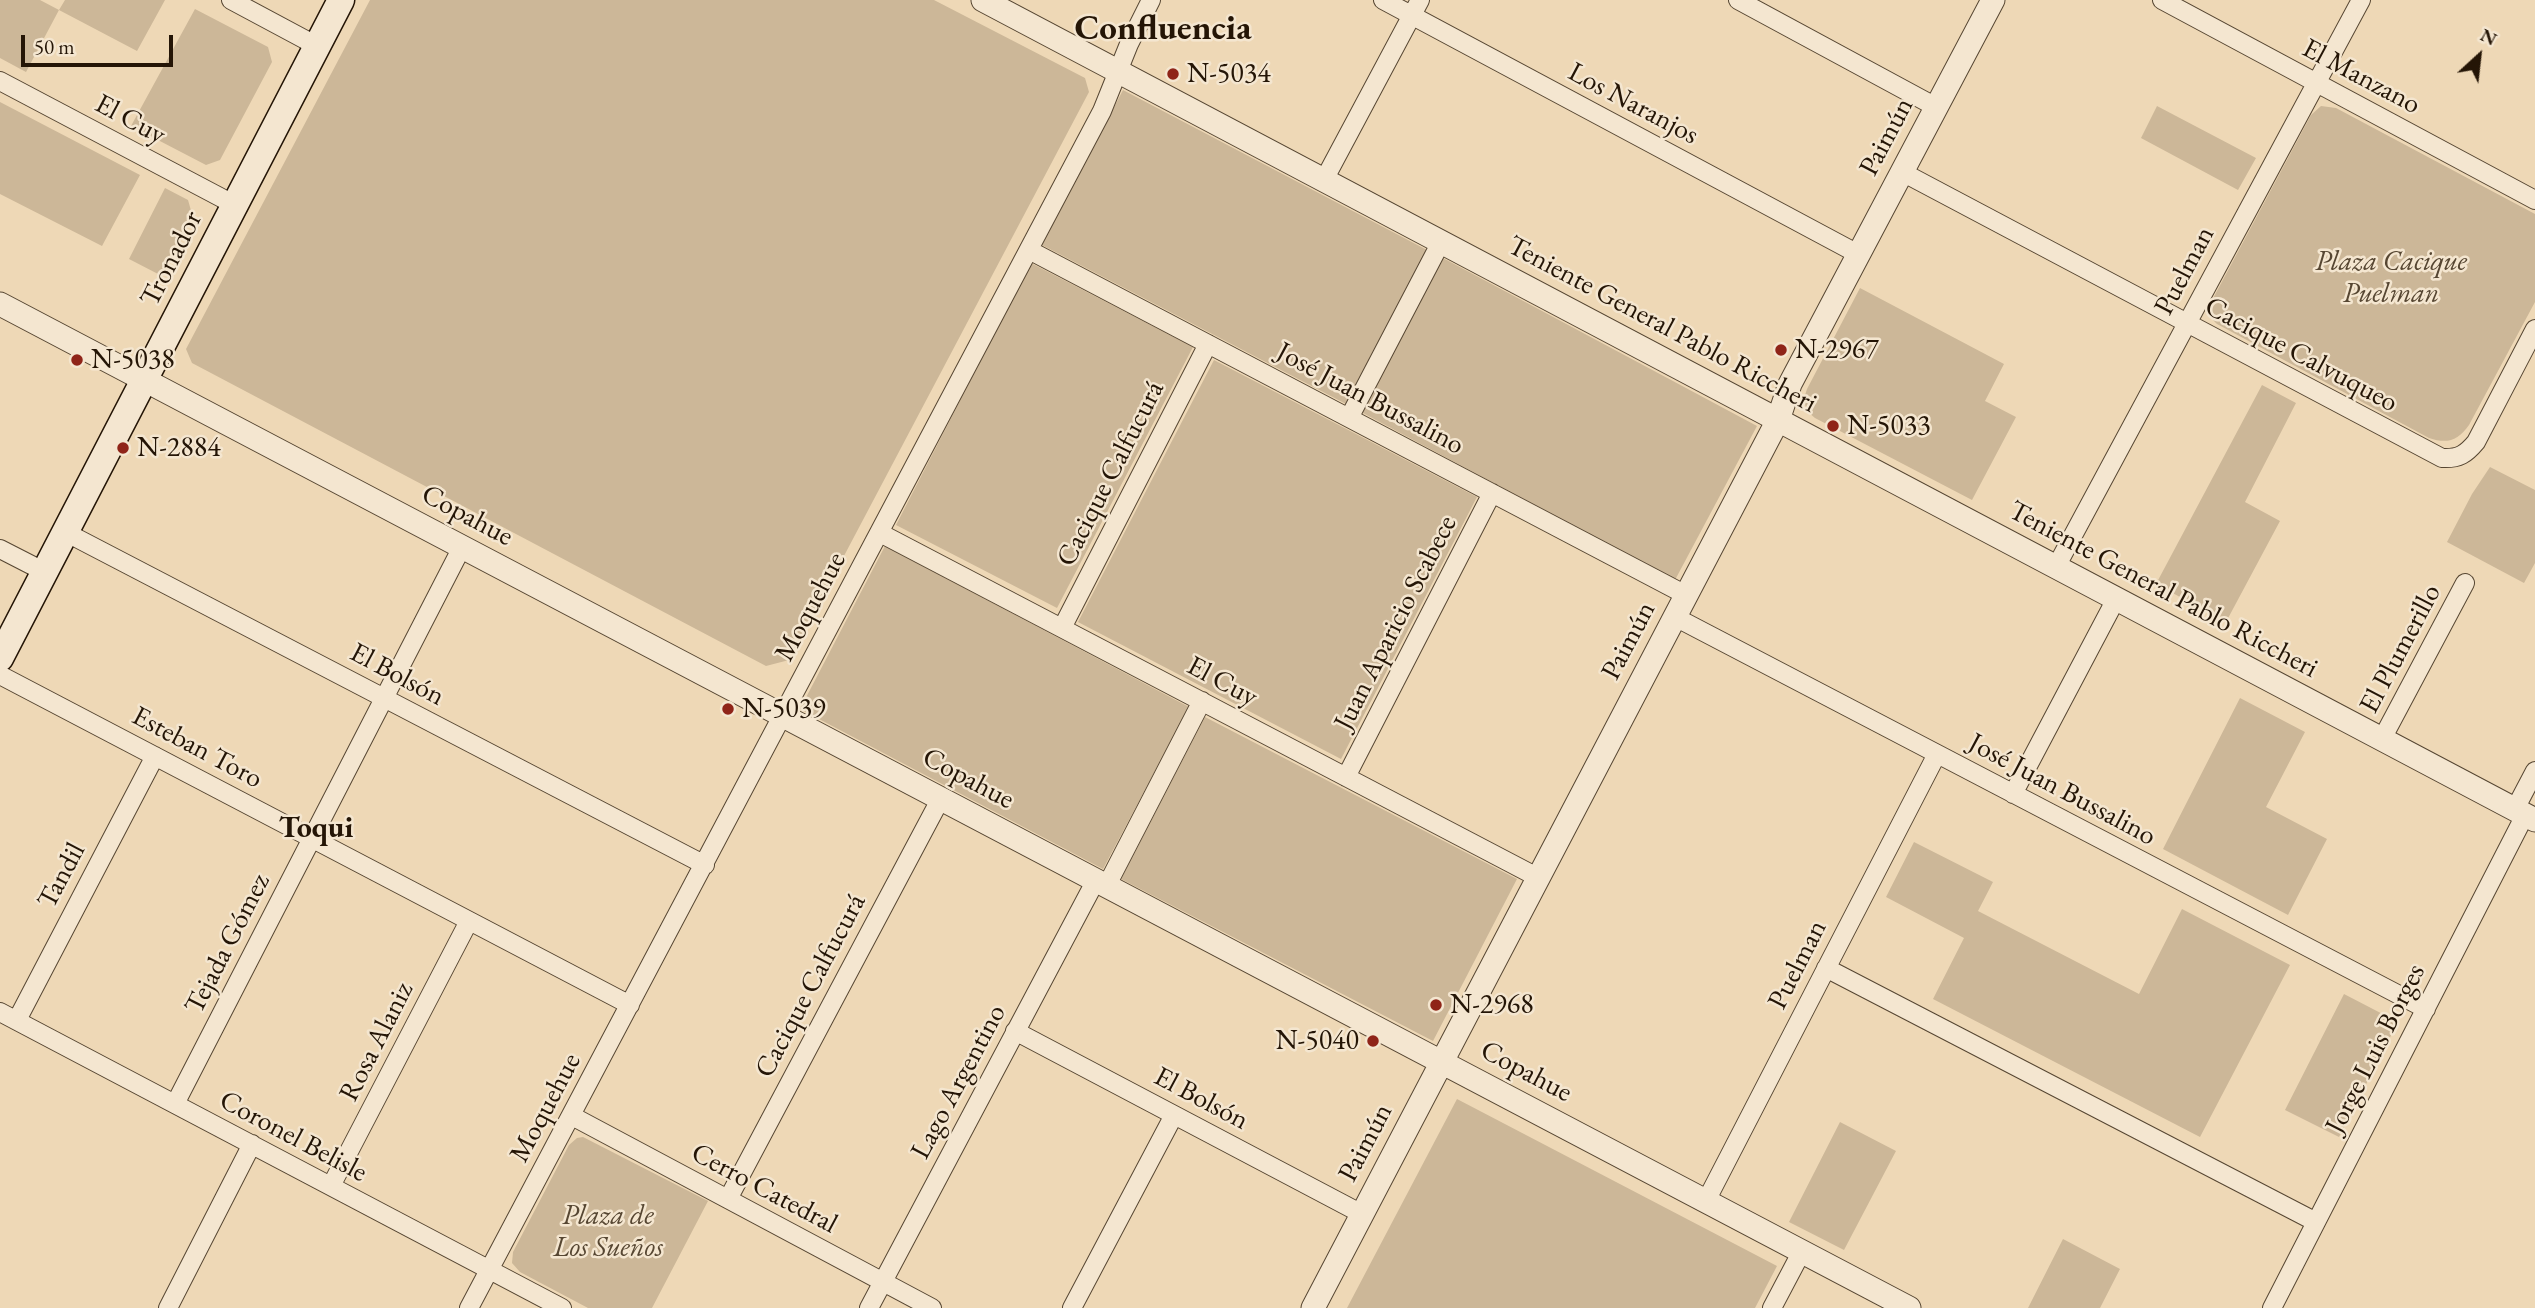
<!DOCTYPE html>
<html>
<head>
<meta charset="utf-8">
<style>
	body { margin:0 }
	#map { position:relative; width:2535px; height:1308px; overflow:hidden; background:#eed8b6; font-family:"EB Garamond",serif }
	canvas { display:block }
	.north { position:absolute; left:2444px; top:21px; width:70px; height:70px; -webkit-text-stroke:5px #f4e6d0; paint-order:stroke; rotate:27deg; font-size:19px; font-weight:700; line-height:28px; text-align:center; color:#241506 }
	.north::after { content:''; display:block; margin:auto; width:24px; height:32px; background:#241506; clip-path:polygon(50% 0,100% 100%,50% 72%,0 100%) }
	.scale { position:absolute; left:21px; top:35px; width:152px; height:32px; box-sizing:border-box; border:4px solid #241506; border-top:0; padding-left:9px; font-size:21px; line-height:24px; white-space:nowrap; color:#241506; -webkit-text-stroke:5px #f4e6d0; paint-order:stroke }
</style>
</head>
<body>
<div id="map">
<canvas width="2535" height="1308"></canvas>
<div class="north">N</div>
<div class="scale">50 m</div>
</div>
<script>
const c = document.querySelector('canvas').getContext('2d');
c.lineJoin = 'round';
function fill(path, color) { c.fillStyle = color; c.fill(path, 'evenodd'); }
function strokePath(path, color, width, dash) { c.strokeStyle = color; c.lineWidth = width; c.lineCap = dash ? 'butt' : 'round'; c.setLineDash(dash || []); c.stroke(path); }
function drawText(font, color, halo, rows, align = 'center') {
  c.font = font + ' "EB Garamond",serif'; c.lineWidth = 5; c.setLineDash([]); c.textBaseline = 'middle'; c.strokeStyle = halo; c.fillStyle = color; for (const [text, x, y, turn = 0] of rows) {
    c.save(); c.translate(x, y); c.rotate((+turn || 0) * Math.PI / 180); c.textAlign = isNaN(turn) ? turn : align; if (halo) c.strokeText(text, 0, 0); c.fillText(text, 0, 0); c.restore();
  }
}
fill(new Path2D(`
	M0,0H40L59,10L65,0H165L137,51L59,10L26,72L0,58Z
	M370,0H934L1085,78L1089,92L789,660L766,666L192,363L186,349Z
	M195,9L268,47L272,62L220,160L206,165L131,126Z
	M1123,90L1427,250L1346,404L1042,245Z
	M0,102L140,175L102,246L0,194Z
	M2157,106L2256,158L2238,190L2141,138Z
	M2321,106L2336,108L2535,214V302L2469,425C2458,441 2447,444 2429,438L2217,324L2208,315L2210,304L2311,115Z
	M165,188L188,200L192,214L160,275L129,259Z
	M1443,258L1757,426L1675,580L1361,412Z
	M1031,263L1193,347L1057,608L896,525Z
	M1860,288L2004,364L1985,401L2016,417L1972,500L1815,418C1805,410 1802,402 1807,389Z
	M1214,360L1477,497L1341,759L1078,622Z
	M2262,385L2296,403L2245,502L2280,521L2226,622L2156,584Z
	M2490,467L2535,490V563L2524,583L2447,542L2472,494Z
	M885,546L1189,707L1103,869L800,709Z
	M2240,698L2305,732L2266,807L2327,839L2288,915L2163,849Z
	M1205,717L1517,879L1433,1041L1121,879Z
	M1914,842L1993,882L1978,911L2139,994L2182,909L2290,965L2200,1137L1933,999L1964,938L1886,897Z
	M2344,994L2398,1022L2339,1137L2285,1110Z
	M1457,1099L1777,1266L1755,1308H1347Z
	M1840,1122L1896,1151L1844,1250L1789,1222Z
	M583,1137L708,1201L652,1308H588L520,1272L512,1263L513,1252L569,1145L577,1138Z
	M2063,1239L2120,1269L2100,1308H2028Z`), '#ccb798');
const minor = new Path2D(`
	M231,0L317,46
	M1383,0L1858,254
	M1738,0L1936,107
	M2162,0L2535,200
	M0,81L235,205
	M1902,172L2442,458C2459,459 2466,454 2476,442L2535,329
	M1324,180L1420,0
	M1029,250L1686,595
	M1349,418L1441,242
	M65,532L705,865
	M880,533L1539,878
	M0,549L45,572
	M2056,567L2361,0
	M1675,617L2426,1009
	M1062,628L1208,344
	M0,675L630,1005
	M2382,739L2465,583
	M1346,777L1492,493
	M2013,794L2116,599
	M2515,809L2535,771
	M1107,885L1202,701
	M1826,968L2316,1222
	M0,1012L562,1308
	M17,1020L155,756
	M1015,1031L1362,1214
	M175,1104L462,547
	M572,1116L932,1308
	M331,1186L469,921
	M728,1199L941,798
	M1706,1201L1937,754
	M168,1308L252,1144
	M469,1308L1102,111L1129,44L1151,0
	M869,1308L1096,880
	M1072,1308L1174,1115
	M1772,1308L1802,1251
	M2272,1308L2525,815`);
const tertiary = new Path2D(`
	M983,0L2535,820
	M0,304L1909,1308
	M1313,1308L1778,420L1790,384L1993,0`);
const secondary = new Path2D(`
	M0,658L341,0`);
strokePath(minor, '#564632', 20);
strokePath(tertiary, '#564632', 25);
strokePath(secondary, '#241506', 29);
strokePath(minor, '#f4e6d0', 18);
strokePath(tertiary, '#f4e6d0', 23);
strokePath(secondary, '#f4e6d0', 26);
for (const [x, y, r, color] of [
	[1173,74,7,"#8f2418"],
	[1781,350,7,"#8f2418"],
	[77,360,7,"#8f2418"],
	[1833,426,7,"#8f2418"],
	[123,448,7,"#8f2418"],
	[728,709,7,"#8f2418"],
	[1436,1005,7,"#8f2418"],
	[1373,1041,7,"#8f2418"]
]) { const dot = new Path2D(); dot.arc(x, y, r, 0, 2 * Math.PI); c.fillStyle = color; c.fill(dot); strokePath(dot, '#f4e6d0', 2.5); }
drawText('28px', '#241506', '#f4e6d0', [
	["N-5034",1187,74],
	["N-2967",1795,350],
	["N-5038",91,360],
	["N-5033",1847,426],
	["N-2884",137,448],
	["N-5039",742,709],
	["N-2968",1450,1005],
	["N-5040",1359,1041,"right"]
], 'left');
drawText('28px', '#241506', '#f4e6d0', [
	["El Manzano",2361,77,28],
	["Los Naranjos",1633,104,28],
	["El Cuy",130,120,28],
	["Paimún",1887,137,-62],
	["Tronador",172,259,-63],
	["Puelman",2185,271,-62],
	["Teniente General Pablo Riccheri",1662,325,28],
	["Cacique Calvuqueo",2301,355,28],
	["José Juan Bussalino",1370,399,28],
	["Cacique Calfucurá",1111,474,-63],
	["Copahue",467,516,28],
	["Teniente General Pablo Riccheri",2163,590,28],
	["Moquehue",811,607,-62],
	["Juan Aparicio Scabece",1396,623,-63],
	["Paimún",1629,641,-62],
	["El Plumerillo",2401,649,-62],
	["El Bolsón",397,675,28],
	["El Cuy",1222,682,28],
	["Esteban Toro",197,748,28],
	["Copahue",968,779,28],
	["José Juan Bussalino",2062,790,28],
	["Tandil",62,876,-62],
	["Tejada Gómez",228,944,-63],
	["Puelman",1798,965,-63],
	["Cacique Calfucurá",811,986,-62],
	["Rosa Alaniz",377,1042,-63],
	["Jorge Luis Borges",2376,1049,-63],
	["Copahue",1526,1072,28],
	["Lago Argentino",959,1082,-62],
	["El Bolsón",1201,1099,28],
	["Moquehue",546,1108,-62],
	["Coronel Belisle",293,1137,28],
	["Paimún",1366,1143,-62],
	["Cerro Catedral",764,1189,28]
]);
drawText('italic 28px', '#564632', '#f4e6d0', [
	["Plaza Cacique",2391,262],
	["Puelman",2391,294],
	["Plaza de",608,1216],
	["Los Sueños",608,1248]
]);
drawText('bold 30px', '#241506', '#f4e6d0', [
	["Toqui",316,829]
]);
drawText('bold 35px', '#241506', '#f4e6d0', [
	["Confluencia",1163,29]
]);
</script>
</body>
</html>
